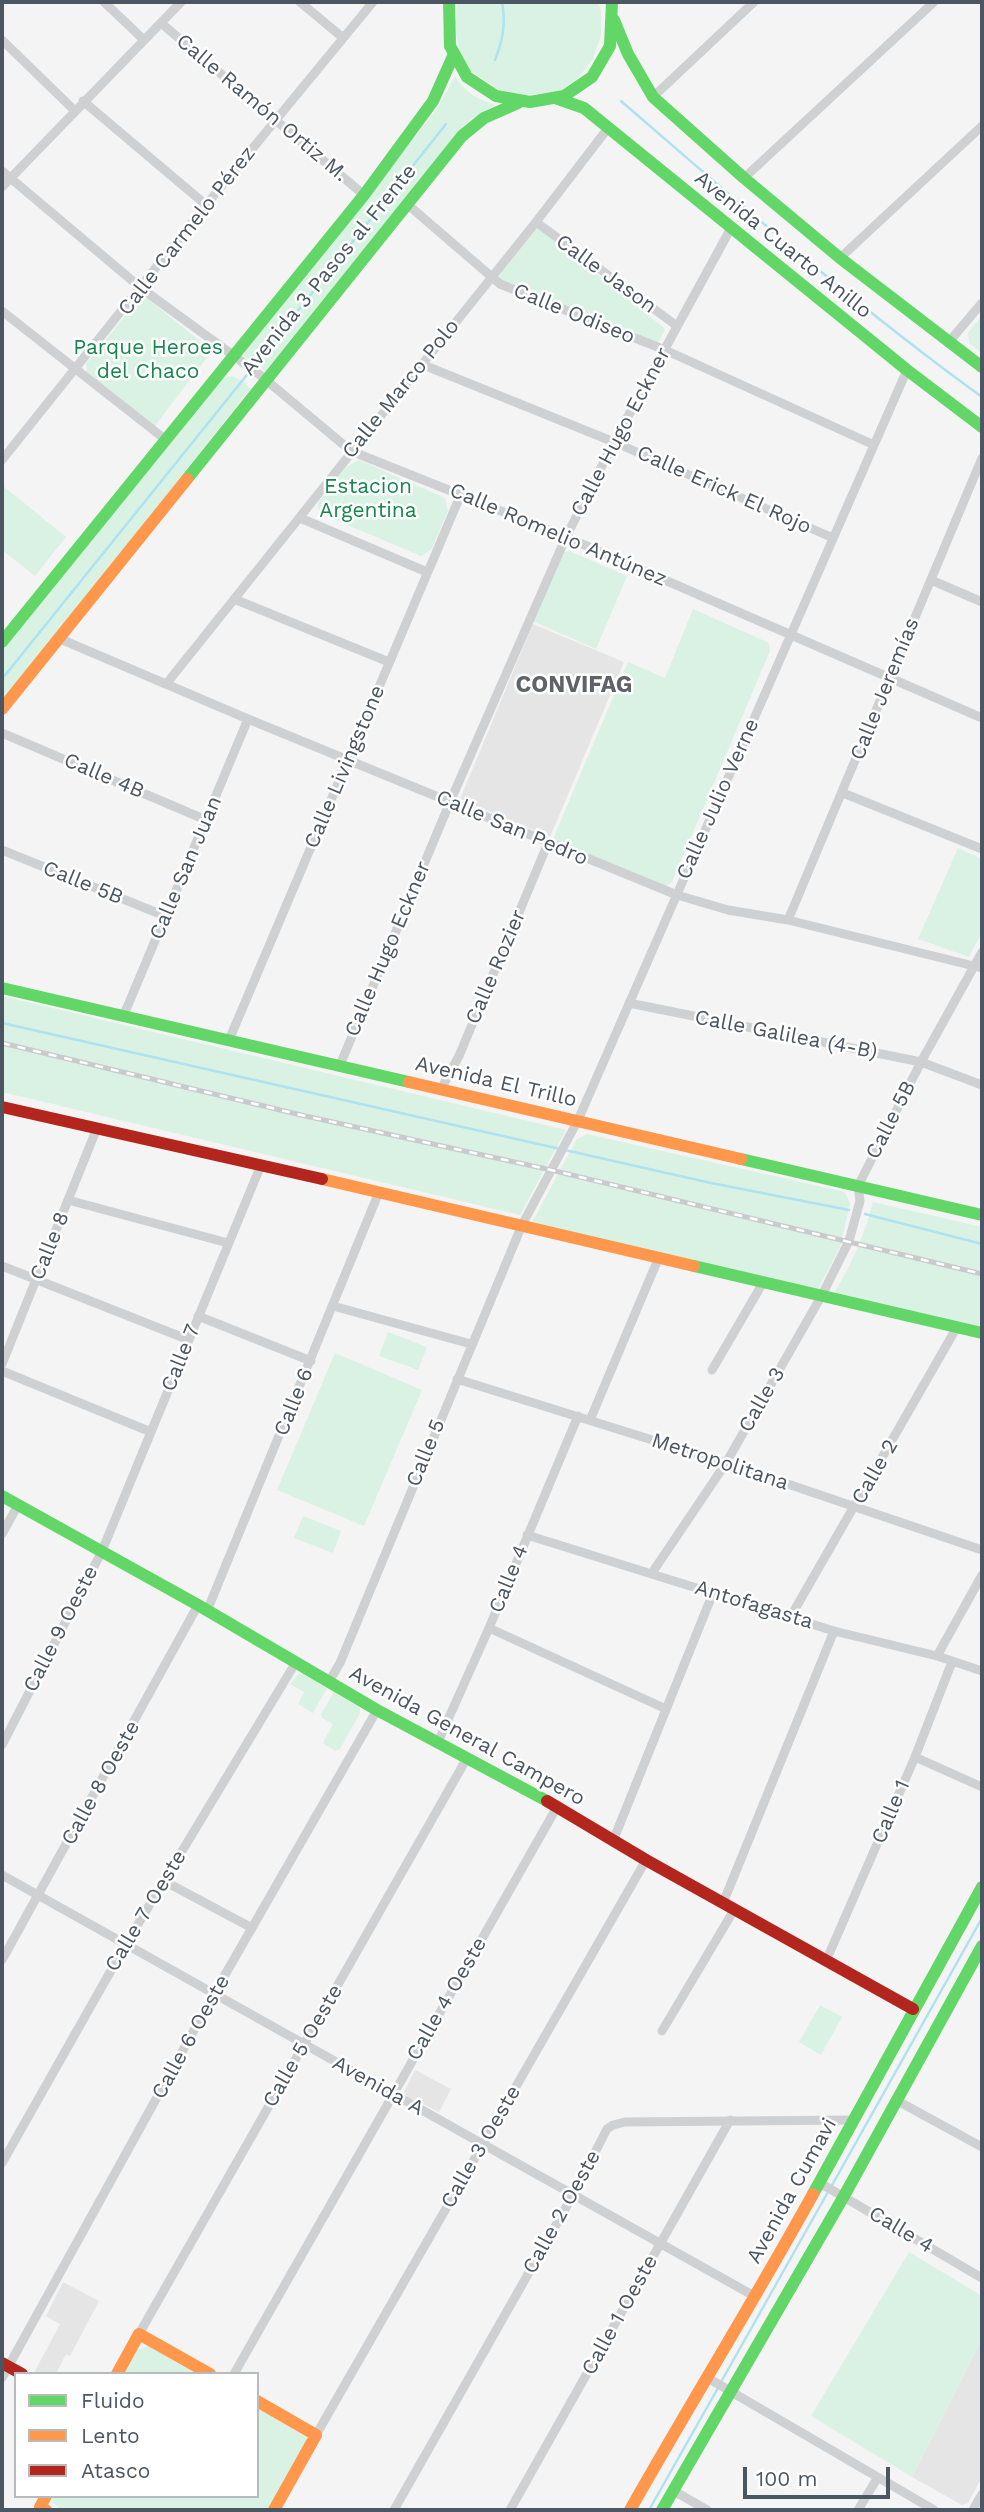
<!DOCTYPE html>
<html>
<head>
<meta charset="utf-8">
<style>
	body { margin:0 }
	#map { position:relative; width:984px; height:2512px; overflow:hidden; background:#f4f4f4; font-family:"Work Sans",sans-serif }
	canvas { display:block }
	.frame { position:absolute; inset:0; border:4px solid #4a5661; pointer-events:none }
	.legend { position:absolute; left:14px; top:2372px; width:245px; height:126px; box-sizing:border-box; background:#fff; border:2px solid #b7bbc0; margin:0; padding:9px 12px; list-style:none; font-size:21px; color:#4a5661 }
	.legend li { display:flex; align-items:center; gap:14px; height:35px }
	.legend b { width:35px; border:2px solid #b7bbc0 }
	.scale { position:absolute; left:743px; top:2467px; width:147px; height:32px; box-sizing:border-box; border:4px solid #4a5661; border-top:0; padding-left:9px; font-size:21px; line-height:24px; white-space:nowrap; color:#4a5661; -webkit-text-stroke:5px #fff; paint-order:stroke }
</style>
</head>
<body>
<div id="map">
<canvas width="984" height="2512"></canvas>
<div class="frame"></div>
<ul class="legend">
<li><b style="height:9px;background:#63d668"></b>Fluido</li>
<li><b style="height:9px;background:#ff974d"></b>Lento</li>
<li><b style="height:9px;background:#b3261e"></b>Atasco</li>
</ul>
<div class="scale">100 m</div>
</div>
<script>
const c = document.querySelector('canvas').getContext('2d');
c.lineJoin = 'round';
function fill(path, color) { c.fillStyle = color; c.fill(path, 'evenodd'); }
function strokePath(path, color, width, dash) { c.strokeStyle = color; c.lineWidth = width; c.lineCap = dash ? 'butt' : 'round'; c.setLineDash(dash || []); c.stroke(path); }
function drawText(font, color, halo, rows, align = 'center') {
  c.font = font + ' "Work Sans",sans-serif'; c.lineWidth = 5; c.setLineDash([]); c.textBaseline = 'middle'; c.strokeStyle = halo; c.fillStyle = color; for (const [text, x, y, turn = 0] of rows) {
    c.save(); c.translate(x, y); c.rotate((+turn || 0) * Math.PI / 180); c.textAlign = isNaN(turn) ? turn : align; if (halo) c.strokeText(text, 0, 0); c.fillText(text, 0, 0); c.restore();
  }
}
fill(new Path2D(`
	M533,624L624,662L550,837L460,799Z
	M415,2070L451,2089L439,2112L403,2094Z
	M63,2282L99,2301L70,2356L66,2354L56,2374H40L35,2371L60,2324L46,2316Z
	M982,2339V2477L968,2503L962,2505L912,2477Z`), '#e6e5e6');
fill(new Path2D(`
	M457,2H598L601,11V35L593,59L578,78L558,92L510,96L469,70L459,49L455,25Z
	M455,76C465,93 478,99 495,105L468,121L265,371L244,356L245,349L437,109Z
	M536,229H540L663,327L665,330L658,343L503,282L499,278L501,273Z
	M142,298H147L212,351L154,427L87,374L86,364L137,301Z
	M982,316V353L969,343L968,333Z
	M232,376L245,382L250,389L2,703V652L222,378Z
	M359,460L445,498L448,511L431,550L421,556L322,514L318,508V503L346,467Z
	M2,485L66,537L35,576L2,550Z
	M569,551L627,576L596,649L530,620L561,553Z
	M693,609L769,643L770,651L672,882L665,887L553,839L628,662L665,678Z
	M958,848L982,859V932L969,957L918,939Z
	M2,996L566,1130L520,1215L2,1092Z
	M587,1134L845,1192L850,1204L840,1247L817,1291L532,1223L576,1140Z
	M873,1202L982,1227V1329L833,1295C851,1265 864,1237 873,1202Z
	M388,1332L427,1347L418,1370L379,1356Z
	M335,1353L422,1390L364,1526L277,1490Z
	M303,1516L341,1531L333,1553L294,1538Z
	M304,1674L327,1688L313,1713L298,1704L304,1692L290,1684L298,1675Z
	M334,1692L360,1708V1713L340,1749L335,1751L323,1743L333,1724L322,1718L321,1714Z
	M820,2005L842,2017L821,2055L799,2042Z
	M909,2252L982,2296V2339L912,2477L811,2416Z
	M149,2346L198,2374H123L137,2350Z
	M257,2406L306,2436L307,2443L268,2510H61L52,2502V2496H257Z`), '#d9f2e3');
strokePath(new Path2D(`
	M495,60C503,40 506,23 502,2
	M621,101C739,203 856,306 982,397
	M254,366L446,124
	M2,679L250,371
	M2,1023L711,1183L849,1210
	M865,1214L982,1244
	M831,2187L982,1918
	M721,2382L828,2192
	M649,2510L718,2388`), '#aee2f0', 2.5);
strokePath(new Path2D(`
	M104,2L143,39
	M300,2L342,37
	M161,23L364,195
	M2,40L74,110
	M653,97L754,2
	M83,101L206,205
	M2,171L141,288L260,375L351,451L566,537L982,718
	M744,178L934,2
	M2,187L181,2
	M407,204L500,284L665,350L874,445
	M536,222L677,326
	M840,258L982,126
	M2,311L166,440
	M948,343L982,303
	M421,364L614,442L833,538
	M2,460L206,205L373,2
	M300,518L427,572
	M931,580L982,602
	M234,599L389,662
	M58,638L248,719L677,895L728,910L788,920L982,968
	M167,683L536,222L608,128
	M2,733L206,820
	M843,793L982,849
	M2,850L165,916
	M788,920L982,458
	M629,1003L921,1062L982,1085
	M123,1017L248,719
	M229,1040L461,494
	M340,1065L450,802L566,537L614,442L731,228
	M441,1089L459,1056L548,843
	M68,1200L228,1243
	M2,1266L189,1340
	M333,1306L471,1344
	M198,1316L311,1361
	M2,1364L97,1128
	M712,1370L764,1281
	M2,1371L151,1432
	M457,1379L726,1463L982,1550
	M590,1420L659,1257
	M2,1534L18,1505
	M527,1535L834,1631L937,1656L982,1671
	M652,1573L726,1463L822,1295L849,1241L860,1201L858,1186L921,1062L982,952
	M207,1611L379,1192
	M791,1616L957,1327
	M489,1628L666,1709
	M937,1656L982,1575
	M330,1680L340,1663L522,1225L578,1120L907,370
	M438,1742L489,1628L578,1416
	M2,1745L102,1551L261,1165
	M915,1757L982,1787
	M613,1841L713,1593
	M2,1875L756,2297
	M164,1881L252,1928
	M723,1903L834,1631
	M2,1960L198,1605
	M826,1961L915,1757L952,1662
	M662,2031L734,1910
	M896,2100L982,2147
	M2,2163L126,1944L296,1662
	M820,2183L982,2278
	M139,2334L467,1758
	M234,2374L557,1807
	M706,2377L934,2510
	M2,2378L214,1994L377,1710
	M316,2435L646,1860
	M674,2491L707,2510
	M394,2510L573,2195L607,2129L613,2125L625,2122L854,2120
	M510,2510L730,2120
	M858,2510L878,2477
	M973,2510L982,2494`), '#ced0d2', 9);
strokePath(new Path2D(`
	M449,2L450,46L467,77L496,96L530,102L564,96L592,77L610,46L612,2
	M614,20L628,54L653,97L744,178L840,258L982,367
	M558,99L584,108L907,370L982,427
	M187,479L462,136L484,118L518,103
	M2,642L364,195L433,101L454,54
	M2,988L409,1082
	M741,1159L982,1215
	M694,1266L982,1333
	M2,1496L198,1605L377,1710L547,1801
	M813,2194L982,1887
	M662,2510L844,2196L982,1946`), '#63d668', 12);
strokePath(new Path2D(`
	M2,709L187,479
	M409,1082L741,1159
	M322,1179L694,1266
	M117,2374L139,2334L210,2374
	M257,2401L316,2435L274,2510
	M46,2496L40,2507L46,2510
	M630,2510C690,2404 754,2301 813,2194`), '#ff974d', 12);
strokePath(new Path2D(`
	M2,1107L322,1179
	M547,1801L646,1860L913,2009
	M2,2363L22,2374`), '#b3261e', 12);
const rail = new Path2D(`
	M2,1043L301,1115L551,1170L982,1274`);
strokePath(rail, '#c9cacc', 5);
strokePath(rail, '#fff', 2.5, [8]);
drawText('21px', '#4a5661', '#fff', [
	["Calle Ramón Ortiz M.",262,108,40],
	["Calle Carmelo Pérez",187,231,-52],
	["Avenida Cuarto Anillo",783,245,39],
	["Avenida 3 Pasos al Frente",329,270,-51],
	["Calle Jason",606,274,36],
	["Calle Odiseo",574,314,22],
	["Calle Marco Polo",401,389,-51],
	["Calle Hugo Eckner",621,432,-62],
	["Calle Erick El Rojo",724,490,24],
	["Calle Romelio Antúnez",558,535,23],
	["Calle Jeremías",885,689,-68],
	["Calle Livingstone",345,767,-67],
	["Calle 4B",104,776,23],
	["Calle Julio Verne",718,799,-66],
	["Calle San Pedro",512,828,23],
	["Calle San Juan",186,868,-67],
	["Calle 5B",83,883,22],
	["Calle Hugo Eckner",388,949,-67],
	["Calle Rozier",496,967,-67],
	["Calle Galilea (4-B)",786,1035,11],
	["Avenida El Trillo",496,1082,13],
	["Calle 5B",891,1120,-63],
	["Calle 8",50,1246,-68],
	["Calle 7",181,1358,-68],
	["Calle 3",762,1400,-60],
	["Calle 6",294,1402,-68],
	["Calle 5",426,1453,-68],
	["Metropolitana",720,1462,18],
	["Calle 2",875,1472,-60],
	["Calle 4",509,1579,-68],
	["Antofagasta",754,1605,17],
	["Calle 9 Oeste",61,1629,-63],
	["Avenida General Campero",467,1736,29],
	["Calle 8 Oeste",101,1783,-61],
	["Calle 1",891,1812,-67],
	["Calle 7 Oeste",146,1911,-59],
	["Calle 4 Oeste",447,1999,-60],
	["Calle 6 Oeste",191,2037,-61],
	["Calle 5 Oeste",303,2046,-60],
	["Avenida A",378,2086,29],
	["Calle 3 Oeste",481,2147,-60],
	["Avenida Cumavi",792,2191,-61],
	["Calle 2 Oeste",562,2212,-61],
	["Calle 4",901,2230,31],
	["Calle 1 Oeste",620,2315,-61]
]);
drawText('21px', '#17864f', '#fff', [
	["Parque Heroes",148,348],
	["del Chaco",148,372],
	["Estacion",368,487],
	["Argentina",368,511]
]);
drawText('bold 23px', '#5f6368', '#fff', [
	["CONVIFAG",574,685]
]);
</script>
</body>
</html>
